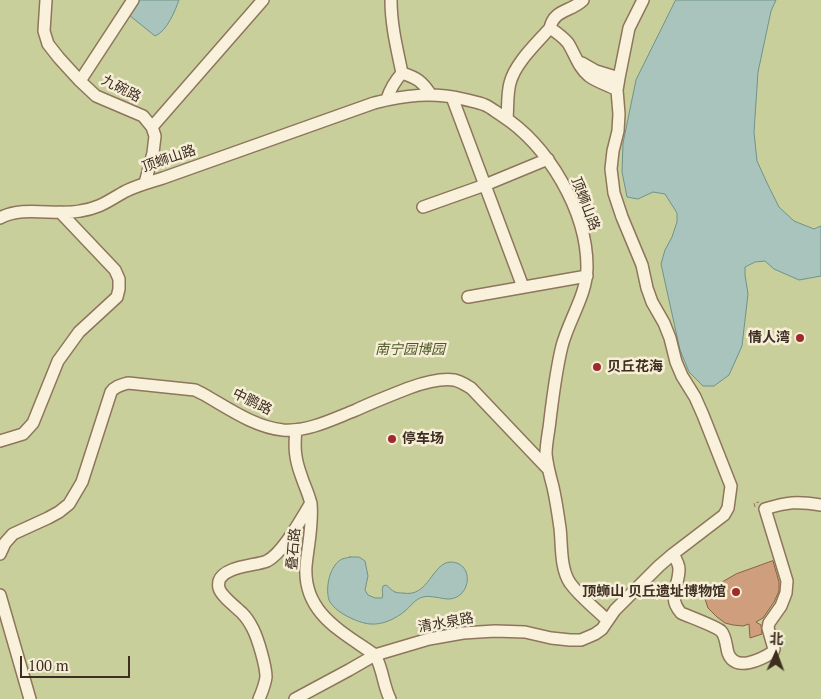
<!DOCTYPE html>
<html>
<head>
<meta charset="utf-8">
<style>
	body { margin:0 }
	#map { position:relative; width:821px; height:699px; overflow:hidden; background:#f0e4c8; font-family:"PT Serif","Noto Sans SC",serif }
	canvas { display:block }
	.north { position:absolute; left:751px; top:629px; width:50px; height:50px; -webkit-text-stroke:4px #f7eed8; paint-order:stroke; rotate:2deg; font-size:14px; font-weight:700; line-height:20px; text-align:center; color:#3d2e20 }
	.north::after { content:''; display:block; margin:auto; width:18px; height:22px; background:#3d2e20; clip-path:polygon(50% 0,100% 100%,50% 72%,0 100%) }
	.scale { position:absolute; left:20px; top:656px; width:110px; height:22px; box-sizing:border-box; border:2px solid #3d2e20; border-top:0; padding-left:6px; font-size:15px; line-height:18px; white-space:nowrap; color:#3d2e20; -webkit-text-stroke:4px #f7eed8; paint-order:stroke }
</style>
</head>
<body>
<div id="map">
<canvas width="821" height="699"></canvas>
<div class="north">北</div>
<div class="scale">100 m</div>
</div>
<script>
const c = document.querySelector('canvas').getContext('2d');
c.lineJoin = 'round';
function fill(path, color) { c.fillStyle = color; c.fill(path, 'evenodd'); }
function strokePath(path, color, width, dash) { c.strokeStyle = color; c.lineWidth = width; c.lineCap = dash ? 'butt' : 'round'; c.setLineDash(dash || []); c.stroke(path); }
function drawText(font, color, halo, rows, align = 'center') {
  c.font = font + ' "PT Serif","Noto Sans SC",serif'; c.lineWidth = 5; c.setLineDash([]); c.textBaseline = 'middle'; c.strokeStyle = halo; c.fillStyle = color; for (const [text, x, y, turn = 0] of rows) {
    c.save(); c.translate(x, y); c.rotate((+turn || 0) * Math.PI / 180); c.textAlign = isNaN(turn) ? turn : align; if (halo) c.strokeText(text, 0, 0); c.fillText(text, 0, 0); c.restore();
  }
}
fill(new Path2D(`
	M0,0H821V699H0Z`), '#c9cf9b');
const water = new Path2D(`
	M137,0H179C175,11 167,31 155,36L129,15Z
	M676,0H776L771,11L758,72L754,132L757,161L768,185L779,207L794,221L814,229L821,226V276L799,280L774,269L765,261L755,262L745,267V275L748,294L742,346L729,375L714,386H703L689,372L680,350L661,264L665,250L672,237L677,222V213L665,194L653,192L638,199L627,197L622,172L623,143L636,80Z
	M350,557H359L365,561L368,576L365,590L368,595L375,598H382C384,594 381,591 383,586L386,585C389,587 392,591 395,592C398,593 400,593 403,593C429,598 432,562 451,562C475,563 471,598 449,599C441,599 431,595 423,597C415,599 411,606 405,611C395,619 383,625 370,624C358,623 334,612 329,600C325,587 330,565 342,559C345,558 347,558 350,557Z`);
fill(water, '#a9c4bc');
strokePath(water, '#6f938a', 1);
const building = new Path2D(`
	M773,561L779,582V591L774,602L763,618L756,622L761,625L762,634L750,638L749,624L743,626L733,625L725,623L717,617L708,608L703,593L736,574Z`);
fill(building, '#cf9f7d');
strokePath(building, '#8d5f41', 1);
const minor = new Path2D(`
	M46,0L44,31L48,44L59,58L80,81L96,96L143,116L152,127L155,136L153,153L145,183
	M391,0C391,25 397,49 402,73C417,78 422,81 431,95
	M550,28C556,32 563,37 568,43C575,54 578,67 589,76C597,82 608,85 617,90
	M582,63L596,71L619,78
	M80,81L133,0
	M452,97L523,287
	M387,99C390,89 395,81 402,73
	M507,119C508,107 507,94 510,83C515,63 537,43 550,28C554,9 571,12 583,0
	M152,127L263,0
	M423,207L485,185L548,159
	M0,218C22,205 56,216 80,211C101,208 109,200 126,191C138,185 150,182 163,178L374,103C405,95 432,92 463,99C470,101 478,102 485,105C490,107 496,112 501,115C548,145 587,211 587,267C587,295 569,319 562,346C556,370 553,395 550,420C549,431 546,443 546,454C547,465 550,476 553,487C556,500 558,514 560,528C562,545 560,568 570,583C580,597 595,608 607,620
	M468,297L587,276
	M296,430C294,447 295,459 301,475C304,485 309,494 311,504C313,525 308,545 306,566C303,613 341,631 375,655C383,669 383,685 390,699
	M0,441L23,434L33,423L58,361L79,332L117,297L119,289V279L115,270L60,212
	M0,554L5,543L13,534L48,518L59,512L69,504L82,482L111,392C115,386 121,385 128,383L195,390L203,394C228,408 254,427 283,430C308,432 333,419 356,410C373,402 391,395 409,388C423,383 439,378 454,380C460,381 466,385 471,388L548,469
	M673,554C676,559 679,564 679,569C679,587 667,597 681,613C690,617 715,626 721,631C726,636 726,646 728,653C735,673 762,659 773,652L774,649L768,628L769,623L781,606L786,593L787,581L765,509C787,502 797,501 821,505
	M0,595L30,699
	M259,699C262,692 265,685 266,677C266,666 258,639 253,629C250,623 246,617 242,613C236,607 221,596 219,588C218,586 219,582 219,581C224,566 255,566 267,561C283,553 301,519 311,503
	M295,699L349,670L375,655L429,639L463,633L495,631L525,632L551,638L570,640H581L595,634L602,629L615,610L659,566L673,554L724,515L728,508L731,486L703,415L695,397L682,376L676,362L670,338L664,323L652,302L647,288L642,265L622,217L614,193L611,169L613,151L618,131L619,114L617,90L619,78L629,28L643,0`);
strokePath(minor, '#8d765c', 14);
strokePath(new Path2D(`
	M755,507L754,503L759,502`), '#8d765c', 1, [4, 2.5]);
strokePath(minor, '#faf1dc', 11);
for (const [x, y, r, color] of [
	[800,338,5,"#9e2a2b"],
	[597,367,5,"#9e2a2b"],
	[392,439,5,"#9e2a2b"],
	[736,592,5,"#9e2a2b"]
]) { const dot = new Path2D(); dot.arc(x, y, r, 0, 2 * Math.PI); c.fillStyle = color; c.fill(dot); strokePath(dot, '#f7eed8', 2); }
drawText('14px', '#3d2e20', '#f7eed8', [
	["九碗路",121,89,27],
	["顶蛳山路",169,159,-19],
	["顶蛳山路",585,204,69],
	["中鹏路",252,402,26],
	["叠石路",294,549,-85],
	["清水泉路",446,623,-10]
]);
drawText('bold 14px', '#3d2e20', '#f7eed8', [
	["情人湾",790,338],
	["贝丘花海",607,367,"left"],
	["停车场",402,439,"left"],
	["顶蛳山 贝丘遗址博物馆",726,592]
], 'right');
drawText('italic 14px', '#4d5a26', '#f7eed8', [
	["南宁园博园",410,350]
]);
</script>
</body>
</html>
